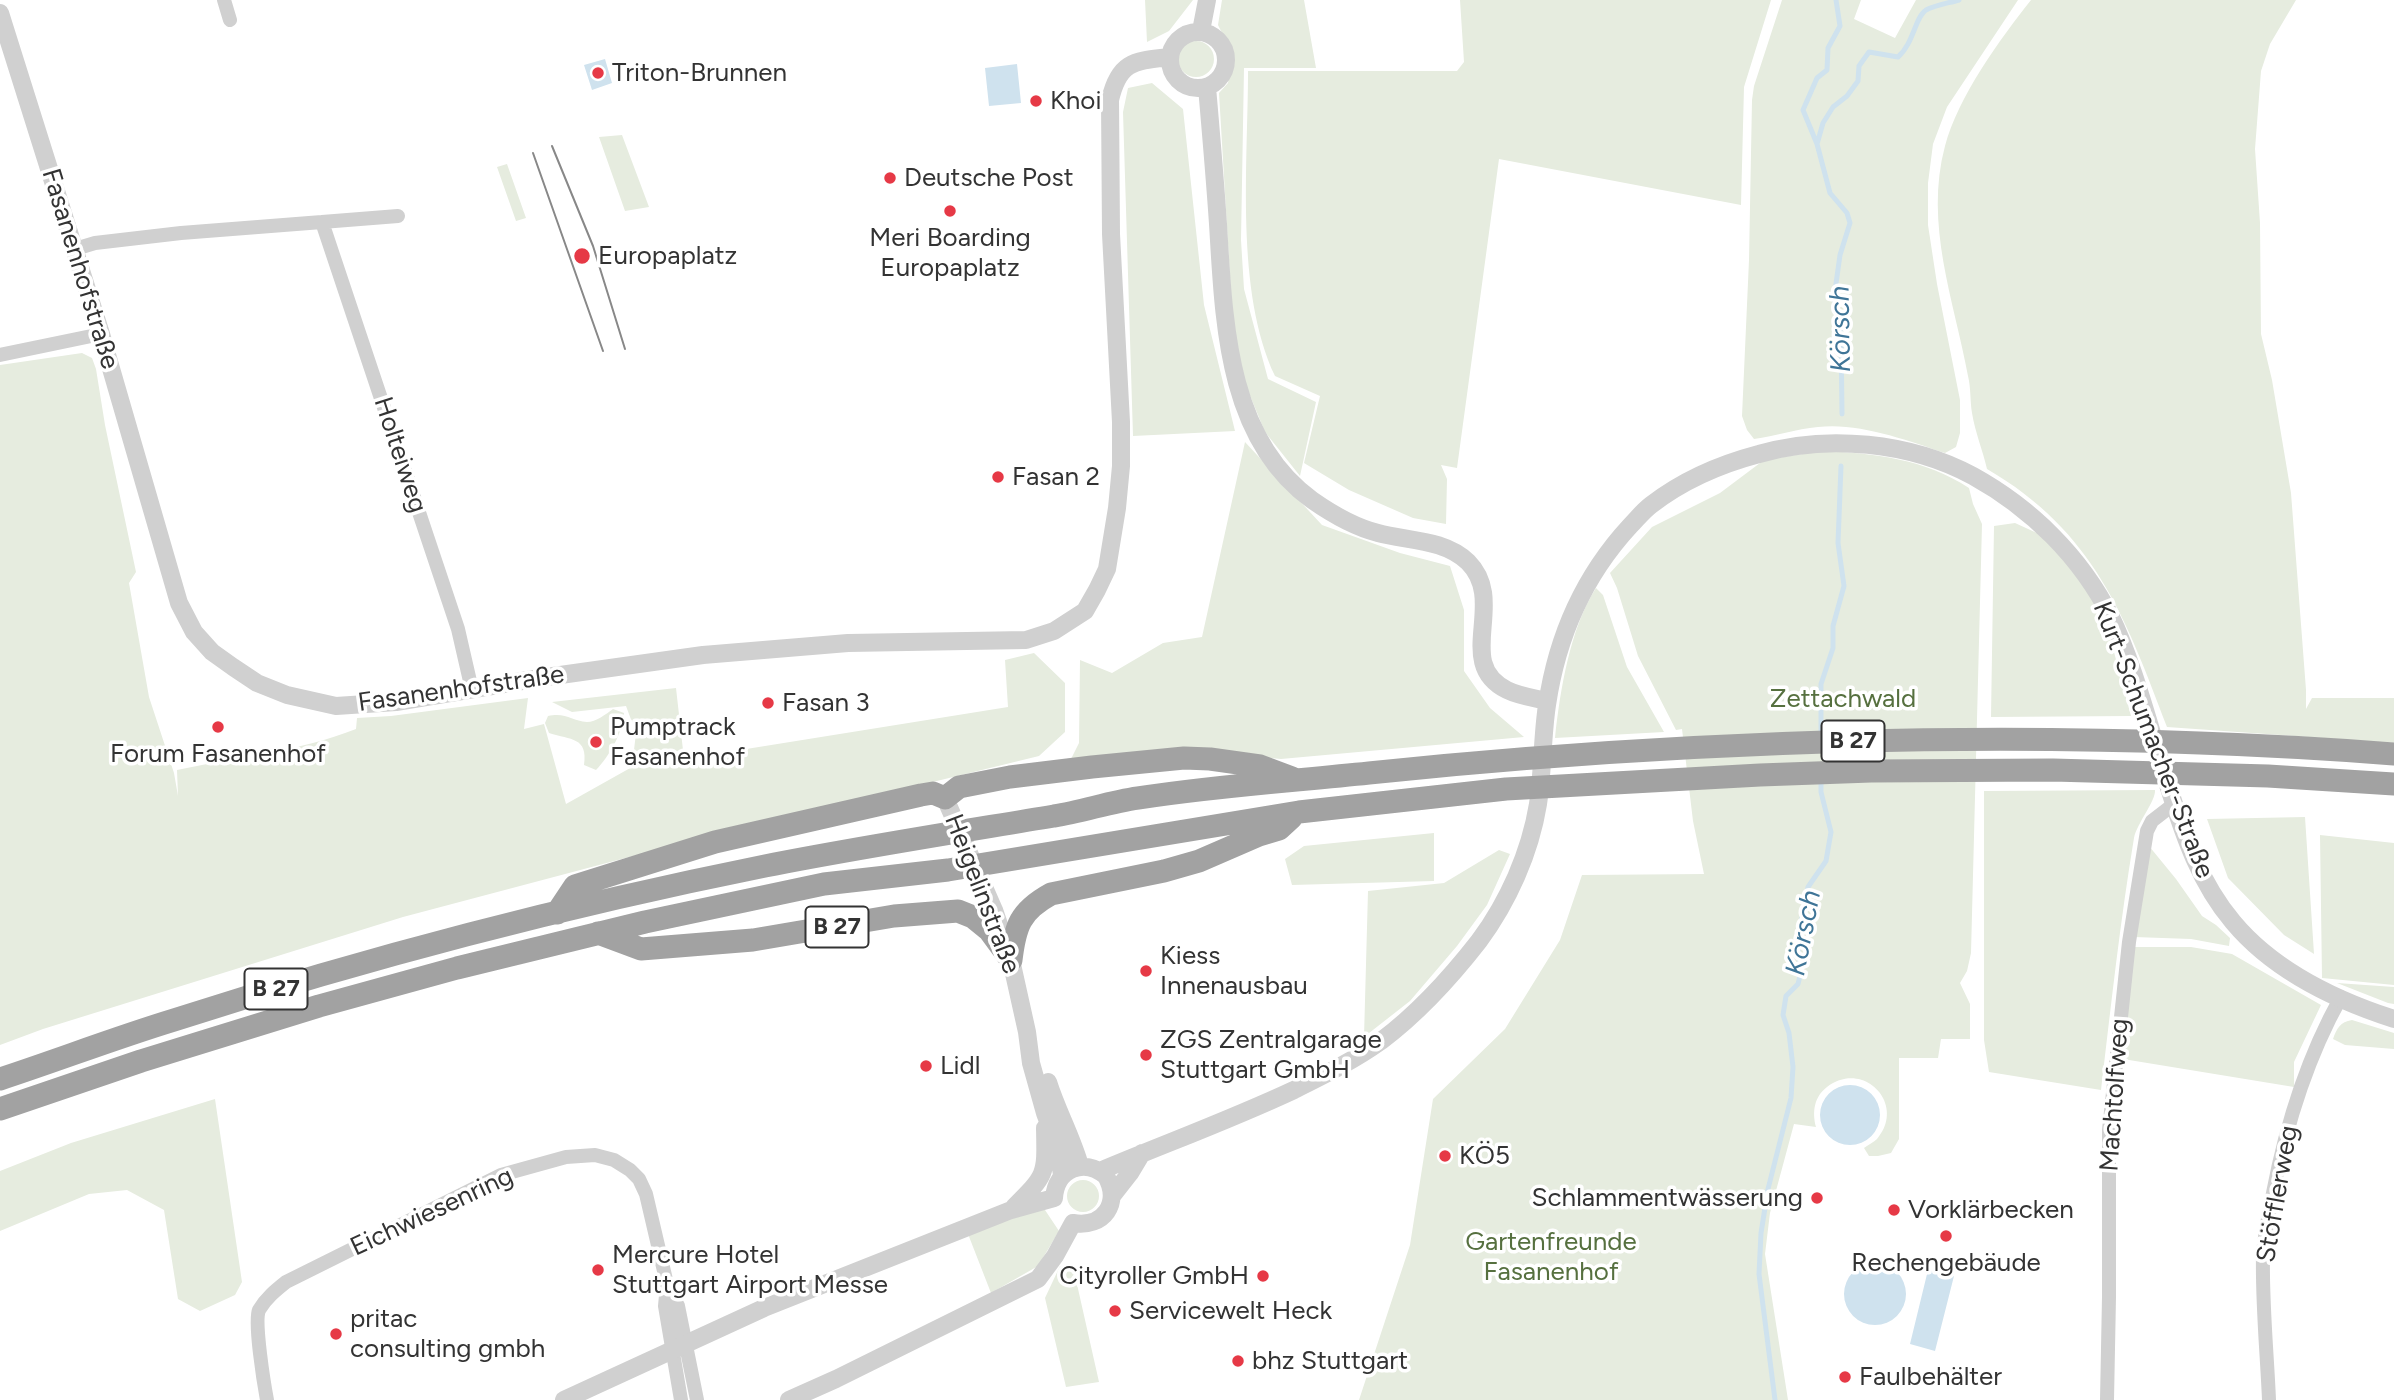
<!DOCTYPE html>
<html>
<head>
<meta charset="utf-8">
<style>
	body { margin:0 }
	canvas { display:block; background:#fff }
</style>
</head>
<body>
<canvas width="2394" height="1400"></canvas>
<script>
const c = document.querySelector('canvas').getContext('2d');
c.lineJoin = 'round';
function fill(path, color) { c.fillStyle = color; c.fill(path, 'evenodd'); }
function strokePath(path, color, width, dash) { c.strokeStyle = color; c.lineWidth = width; c.lineCap = dash ? 'butt' : 'round'; c.setLineDash(dash || []); c.stroke(path); }
function drawText(font, color, halo, rows, align = 'center') {
  c.font = font + ' Figtree,sans-serif'; c.lineWidth = 7; c.setLineDash([]); c.textBaseline = 'middle'; c.strokeStyle = halo; c.fillStyle = color; for (const [text, x, y, turn = 0] of rows) {
    c.save(); c.translate(x, y); c.rotate((+turn || 0) * Math.PI / 180); c.textAlign = isNaN(turn) ? turn : align; if (halo) c.strokeText(text, 0, 0); c.fillText(text, 0, 0); c.restore();
  }
}
fill(new Path2D(`
	M1145,0H1193L1169,31L1147,42Z
	M1222,0H1304L1316,68H1244L1241,240L1244,289L1268,379L1316,402L1300,476L1265,432L1244,381L1233,327L1219,93L1228,83L1233,55L1218,25Z
	M1460,0H1771L1744,87L1741,205L1499,159L1457,468L1441,465L1447,479L1446,524L1413,518L1349,490L1304,463L1320,396L1275,376C1235,291 1248,165 1248,71H1457L1464,62Z
	M1782,0H1861L1854,19L1895,38L1916,0H2018L1947,107L1933,144L1928,183V225L1937,284L1960,400V433L1956,447L1945,453C1907,440 1857,422 1818,427C1796,429 1775,436 1754,439L1747,430L1742,416L1749,260L1752,100L1754,86Z
	M2031,0H2296L2270,44L2261,71L2255,149L2260,223L2261,334L2272,380L2291,493L2306,690V709L2312,698H2394V743L2167,727C2126,618 2094,531 1987,469C1983,451 1975,432 1972,413C1970,401 1971,388 1968,376C1954,300 1924,224 1945,146C1958,97 2000,39 2031,0Z
	M1178 59a18 18 0 1 1 36 0a18 18 0 1 1-36 0Z
	M1152,83L1183,109L1204,305L1235,431L1133,436L1123,112L1128,88Z
	M622,135L649,207L625,211L599,137Z
	M507,164L526,218L516,221L497,167Z
	M82,353L92,358L96,369L105,425L136,572L129,583L149,697L174,773L178,796L177,770C237,757 298,752 356,729L357,718L391,716L528,698L524,729L544,724L566,804L632,767L636,733L626,706L572,712L552,702L676,688L684,759L1008,707L1005,660L1034,653L1065,683V732L1039,756L667,847L403,917L43,1029L0,1045V365Z
	M1245,442L1322,525L1400,553L1450,566L1464,610V671L1490,708L1524,737L1281,759L1185,750L1071,759L1079,743L1080,660L1112,673L1163,643L1202,637Z
	M1822,451C1874,453 1925,459 1969,488L1973,504L1982,524L1971,953L1967,971L1960,983L1970,1004V1039H1941L1938,1058H1899V1139L1891,1153L1878,1156H1869L1864,1148C1868,1145 1874,1142 1877,1139C1907,1105 1864,1059 1827,1087C1814,1097 1812,1112 1816,1127L1794,1124L1770,1213L1765,1254L1788,1400H1359L1410,1245L1433,1099L1505,1029L1560,940L1582,875L1704,874L1693,821L1682,729L1676,730L1638,656L1617,588L1610,573L1652,527L1720,493L1764,460Z
	M2015,523L2050,539L2078,574L2106,622L2131,716L1991,717L1994,526Z
	M1596,588L1603,595L1627,667L1664,732L1555,738C1560,691 1570,628 1596,588Z
	M613,709L624,713C623,732 609,757 596,770L584,765C588,737 571,740 549,733L545,723L548,716C566,712 572,721 587,722C596,722 606,714 613,709Z
	M2155,790C2156,801 2137,823 2134,838C2120,922 2111,1006 2101,1090L1989,1072L1984,1040V791Z
	M2305,817L2314,954L2284,935L2228,878L2207,819Z
	M1434,833V881L1292,885L1285,859L1304,846Z
	M2320,835L2394,843V985L2322,978Z
	M2149,846L2176,879L2202,916L2216,925L2230,938L2229,946L2191,939L2134,937Z
	M1499,850L1510,854L1487,905L1457,946L1410,1001L1364,1037L1368,891L1444,883Z
	M2133,947H2191L2232,954L2321,1005L2294,1062V1087L2123,1059Z
	M2337,983L2394,987V1004L2388,1003Z
	M2352,1020L2394,1033V1049L2345,1045L2333,1039C2337,1028 2340,1022 2352,1020Z
	M215,1099L242,1282L235,1295L200,1311L178,1299L164,1210L127,1190L89,1194L0,1231V1171L71,1143Z
	M1067 1196a16 16 0 1 1 32 0a16 16 0 1 1-32 0Z
	M1043,1207L1059,1231L1038,1266L991,1293L968,1234Z
	M1060,1266L1074,1271L1099,1382L1066,1387L1045,1298Z`), '#e6ecdf');
fill(new Path2D(`
	M605,59L612,83L592,90L584,65Z
	M1017,64L1021,103L989,106L985,68Z
	M1820 1115a30 30 0 1 1 60 0a30 30 0 1 1-60 0Z
	M1844 1294a31 31 0 1 1 62 0a31 31 0 1 1-62 0Z
	M1928,1270L1954,1276L1935,1351L1910,1344Z`), '#cfe2ee');
strokePath(new Path2D(`
	M1817,144L1803,110L1817,78L1827,70L1828,48L1840,26L1836,0
	M1842,414L1841,335L1834,298L1840,255L1850,223L1847,213L1830,193L1817,144L1823,123L1833,107L1847,96L1858,81L1859,66L1869,52L1898,57C1914,43 1915,17 1926,10C1935,5 1949,3 1959,0
	M1821,735V684L1833,648V626L1844,586L1838,543L1841,466
	M1775,1400L1759,1274L1761,1233L1768,1189L1791,1098L1793,1067L1789,1033L1783,1015L1786,996L1798,984L1801,972L1797,942L1808,887L1826,861L1831,832L1821,792V780`), '#cfe2ee', 5);
strokePath(new Path2D(`
	M224,0L230,20
	M322,222L398,216
	M75,249L95,243L181,233L322,222L458,629L472,690
	M0,355L101,334
	M667,1285L665,1306L681,1400
	M267,1400C264,1384 254,1322 259,1310C266,1298 276,1290 286,1282L501,1175L566,1157L595,1155L614,1160L630,1170L639,1179L646,1194L667,1284L678,1306L697,1400
	M2107,1400L2109,1297V1130L2129,942L2147,831L2152,821L2174,804
	M2269,1400C2267,1352 2262,1304 2263,1256C2264,1235 2269,1214 2273,1193C2286,1125 2307,1058 2341,997`), '#d0d0d0', 14);
strokePath(new Path2D(`
	M0,13L101,334L179,603L194,632L212,652L233,667L257,683L287,695L336,706L396,702L546,677L703,655L848,643L1026,640L1054,631L1085,611L1097,590L1107,569L1117,508L1121,466V422L1111,234L1110,100C1119,61 1134,61 1170,57
	M1201,31L1207,0
	M1170 60a28 28 0 1 1 56 0a28 28 0 1 1-56 0Z
	M1207,87C1211,133 1215,179 1218,224C1224,320 1226,438 1312,500C1332,514 1354,527 1378,533C1408,541 1444,539 1468,562C1508,602 1453,663 1507,690C1519,696 1534,698 1547,701
	M945,798L994,910L1011,960L1027,1032L1031,1063L1045,1113L1058,1148L1062,1175
	M1048,1082C1057,1111 1072,1137 1080,1166
	M1100,1171C1164,1144 1230,1120 1294,1090C1324,1075 1353,1061 1381,1041C1417,1014 1451,977 1479,941C1508,902 1530,853 1538,804C1543,771 1542,738 1547,705C1557,637 1583,577 1630,526C1637,519 1643,511 1651,505C1682,481 1721,464 1759,454C1827,434 1910,442 1973,476C2031,508 2081,557 2111,617C2135,667 2151,734 2169,788C2184,836 2200,883 2233,922C2273,970 2335,1000 2394,1019
	M1112,1196L1130,1173L1142,1153
	M1014,1207C1047,1174 1046,1175 1045,1128
	M564,1400L764,1308L1011,1210L1054,1198C1056,1169 1084,1157 1106,1176C1121,1203 1104,1228 1073,1223L1055,1256L1038,1279L836,1379L789,1400`), '#d0d0d0', 18);
strokePath(new Path2D(`
	M557,913L575,886L715,842L921,795L933,793L945,798L959,787L1010,777L1092,767L1184,758L1210,759L1260,766L1292,778
	M598,933L641,949L753,940L894,916L958,911L973,917L989,930L1011,960
	M1011,960C1015,926 1020,911 1051,894L1164,871L1199,861L1259,835L1279,829L1291,818
	M0,1079C58,1060 115,1038 174,1020C367,958 566,906 765,866C861,847 958,832 1054,816C1082,812 1109,802 1138,798C1214,786 1292,781 1369,773C1709,738 2053,728 2394,754
	M0,1109L141,1061L319,1006L457,968L645,922L824,884L948,870L1299,812L1506,789L1760,775L1871,771L2053,770L2268,776L2394,784`), '#a2a2a2', 23);
strokePath(new Path2D(`
	M552,146L593,246L625,349
	M533,153L603,351`), '#888', 2);
for (const [x, y, r, color] of [
	[598,73,7,"#e63946"],
	[1036,101,7,"#e63946"],
	[890,178,7,"#e63946"],
	[950,211,7,"#e63946"],
	[582,256,9,"#e63946"],
	[998,477,7,"#e63946"],
	[768,703,7,"#e63946"],
	[218,727,7,"#e63946"],
	[596,742,7,"#e63946"],
	[1146,971,7,"#e63946"],
	[1146,1055,7,"#e63946"],
	[926,1066,7,"#e63946"],
	[1445,1156,7,"#e63946"],
	[1817,1198,7,"#e63946"],
	[1894,1210,7,"#e63946"],
	[1946,1236,7,"#e63946"],
	[598,1270,7,"#e63946"],
	[1263,1276,7,"#e63946"],
	[1115,1311,7,"#e63946"],
	[336,1334,7,"#e63946"],
	[1238,1361,7,"#e63946"],
	[1845,1377,7,"#e63946"]
]) { const dot = new Path2D(); dot.arc(x, y, r, 0, 2 * Math.PI); c.fillStyle = color; c.fill(dot); strokePath(dot, '#fff', 2.5); }
for (const [x, y, w] of [
	[1853,741,63],
	[837,927,63],
	[276,989,63]
]) { const box = new Path2D(); box.roundRect(x - w / 2, y - 20.5, w, 41, 5); c.fillStyle = '#fff'; c.fill(box); strokePath(box, '#333', 2); }
drawText('bold 24px', '#333', null, [
	["B 27",1853,741],
	["B 27",837,927],
	["B 27",276,989]
]);
drawText('26px', '#333', '#fff', [
	["Triton-Brunnen",612,73],
	["Khoi",1050,101],
	["Deutsche Post",904,178],
	["Meri Boarding",950,238,"center"],
	["Europaplatz",950,268,"center"],
	["Europaplatz",598,256],
	["Fasan 2",1012,477],
	["Fasan 3",782,703],
	["Pumptrack",610,727],
	["Fasanenhof",610,757],
	["Forum Fasanenhof",218,754,"center"],
	["Kiess",1160,956],
	["Innenausbau",1160,986],
	["ZGS Zentralgarage",1160,1040],
	["Stuttgart GmbH",1160,1070],
	["Lidl",940,1066],
	["KÖ5",1459,1156],
	["Schlammentwässerung",1803,1198,"right"],
	["Vorklärbecken",1908,1210],
	["Mercure Hotel",612,1255],
	["Stuttgart Airport Messe",612,1285],
	["Rechengebäude",1946,1263,"center"],
	["Cityroller GmbH",1249,1276,"right"],
	["Servicewelt Heck",1129,1311],
	["pritac",350,1319],
	["consulting gmbh",350,1349],
	["bhz Stuttgart",1252,1361],
	["Faulbehälter",1859,1377]
], 'left');
drawText('26px', '#333', '#fff', [
	["Fasanenhofstraße",80,269,73],
	["Holteiweg",400,455,72],
	["Fasanenhofstraße",461,689,-8],
	["Kurt-Schumacher-Straße",2153,740,69],
	["Heigelinstraße",982,894,69],
	["Machtolfweg",2115,1095,-86],
	["Stöfflerweg",2278,1194,-80],
	["Eichwiesenring",432,1212,-25]
]);
drawText('26px', '#56703f', '#fff', [
	["Zettachwald",1843,699],
	["Gartenfreunde",1551,1242],
	["Fasanenhof",1551,1272]
]);
drawText('italic 28px', '#3f7597', '#fff', [
	["Körsch",1841,329,-91],
	["Körsch",1804,933,-79]
]);
</script>
</body>
</html>
